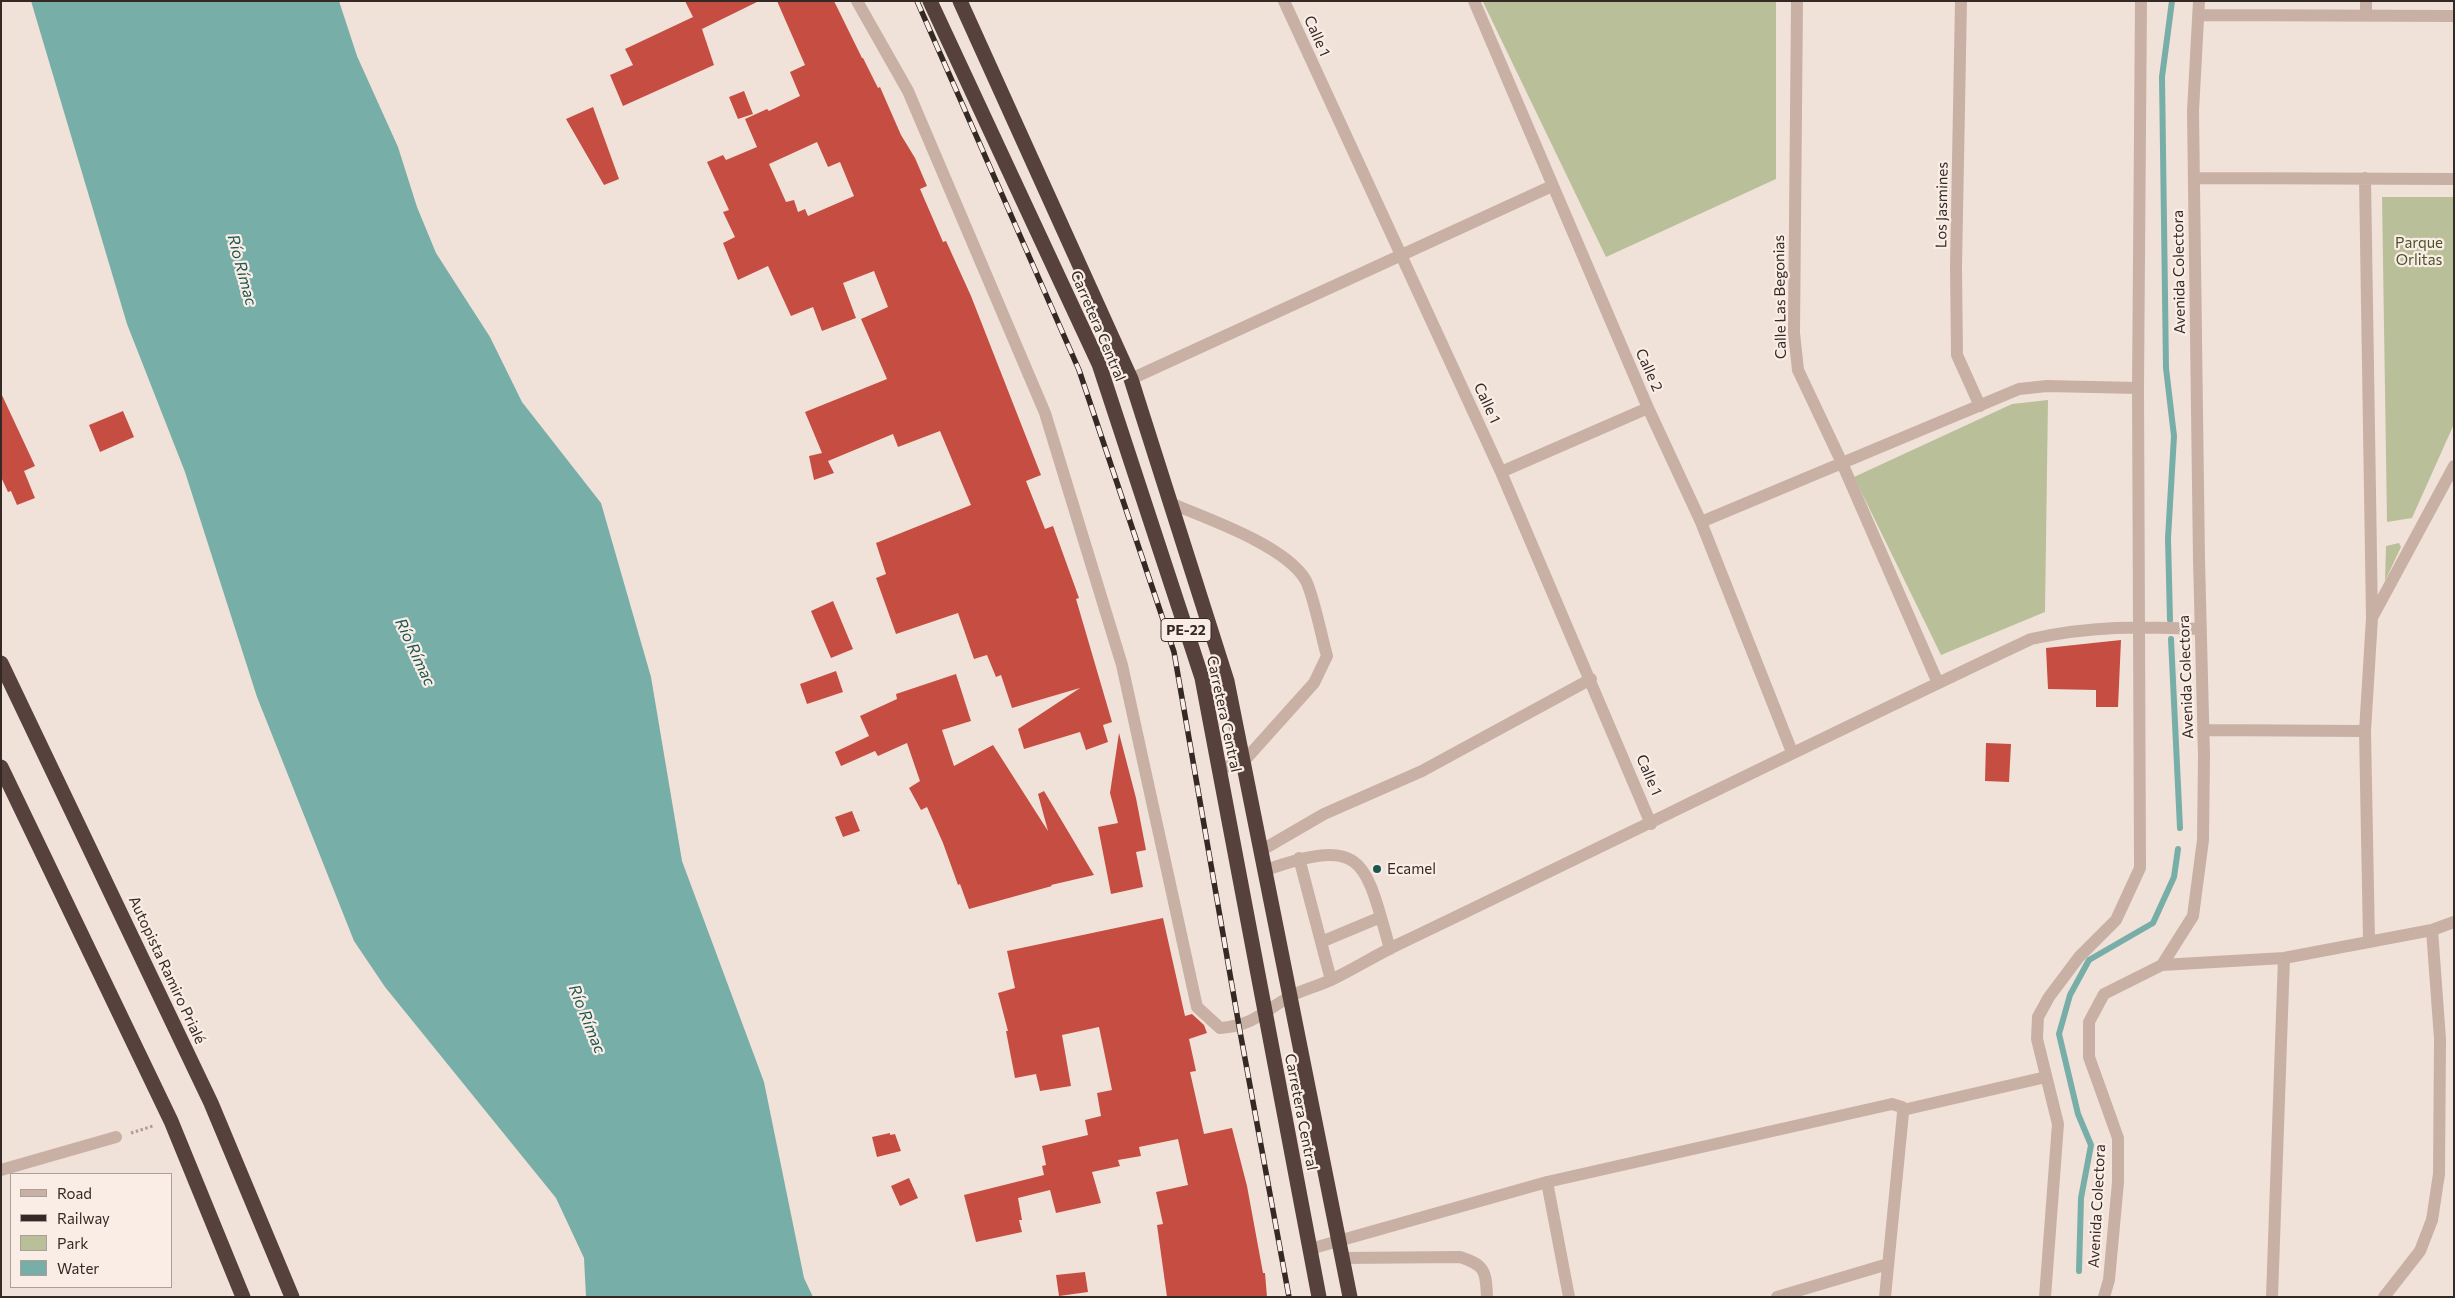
<!DOCTYPE html>
<html>
<head>
<meta charset="utf-8">
<style>
	body { margin:0 }
	#map { position:relative; width:2455px; height:1298px; overflow:hidden; background:#f1e2d9; font-family:Commissioner,sans-serif }
	canvas { display:block }
	.frame { position:absolute; inset:0; border:2px solid #352926; pointer-events:none }
	.legend { position:absolute; left:10px; top:1173px; width:162px; height:115px; box-sizing:border-box; background:#f9ede5; border:1px solid #ab9f99; margin:0; padding:6px 9px; list-style:none; font-size:15px; color:#352926 }
	.legend li { display:flex; align-items:center; gap:10px; height:25px }
	.legend b { width:25px; border:1px solid #ab9f99 }
</style>
</head>
<body>
<div id="map">
<canvas width="2455" height="1298"></canvas>
<div class="frame"></div>
<ul class="legend">
<li><b style="height:6px;background:#c9b0a5"></b>Road</li>
<li><b style="height:6px;background:#352926"></b>Railway</li>
<li><b style="height:14px;background:#b9c099"></b>Park</li>
<li><b style="height:14px;background:#78aea8"></b>Water</li>
</ul>
</div>
<script>
const c = document.querySelector('canvas').getContext('2d');
c.lineJoin = 'round';
function fill(path, color) { c.fillStyle = color; c.fill(path, 'evenodd'); }
function strokePath(path, color, width, dash) { c.strokeStyle = color; c.lineWidth = width; c.lineCap = dash ? 'butt' : 'round'; c.setLineDash(dash || []); c.stroke(path); }
function drawText(font, color, halo, rows, align = 'center') {
  c.font = font + ' Commissioner,sans-serif'; c.lineWidth = 4.5; c.setLineDash([]); c.textBaseline = 'middle'; c.strokeStyle = halo; c.fillStyle = color; for (const [text, x, y, turn = 0] of rows) {
    c.save(); c.translate(x, y); c.rotate((+turn || 0) * Math.PI / 180); c.textAlign = isNaN(turn) ? turn : align; if (halo) c.strokeText(text, 0, 0); c.fillText(text, 0, 0); c.restore();
  }
}
fill(new Path2D(`
	M1485,1H1776V179L1606,257L1483,2Z
	M2382,197H2454V424L2412,518L2387,522Z
	M2048,400L2045,612L1941,655L1854,477L2012,404Z
	M2399,543L2401,547L2385,581L2386,546Z`), '#b9c099');
fill(new Path2D(`
	M31,1H339L357,56L398,147L417,207L436,253L490,337L522,402L601,503L651,677L682,861L764,1082L804,1278L813,1297H586L584,1258L556,1198L385,987L354,941L257,697L185,472L127,324Z`), '#78aea8');
strokePath(new Path2D(`
	M2170,620L2168,538L2174,436L2166,368L2162,77L2172,1
	M2171,639L2180,828
	M2079,1271L2081,1198L2091,1145L2078,1114L2059,1034L2070,995L2089,960L2153,923L2174,877L2178,849`), '#78aea8', 6);
fill(new Path2D(`
	M685,1H759L702,29L714,65L623,106L610,75L633,65L625,49L693,17Z
	M777,1H834L862,58H863L878,88L880,87L901,135L915,158L927,186L920,189L943,242L946,241L971,296L1041,475L1026,481L1045,529L1053,526L1079,598L1076,599L1112,722L1103,725L1108,742L1086,750L1080,732L1024,749L1018,729L1080,688L1012,708L1001,675L996,677L987,655L974,659L958,613L896,634L876,578L886,574L876,543L971,505L940,431L898,447L893,434L828,461L834,473L814,480L809,456L822,453L805,412L887,379L861,319L888,307L874,271L843,283L856,318L822,331L813,307L791,316L768,266L738,280L723,243L735,237L723,212L729,210L707,162L723,155L726,160L757,147L745,119L767,109L769,111L800,96L790,72L805,65ZM817,142L828,167L840,162L854,196L808,216L805,209L798,212L794,200L786,202L769,164Z
	M744,91L753,114L738,119L729,97Z
	M593,107L619,179L604,185L566,119Z
	M1,393L35,466L24,471L35,498L17,505L11,491L8,492L1,477Z
	M123,411L134,437L100,452L89,425Z
	M833,601L853,649L831,658L811,611Z
	M2121,640L2118,707H2096V690L2048,689L2046,648Z
	M836,671L843,692L807,704L800,684Z
	M956,674L971,721L942,730L954,766L993,745L1048,831L1038,794L1044,791L1094,875L1051,885L1052,886L969,909L960,884L958,885L943,843L927,807L921,810L909,788L920,781L907,743L878,756L875,751L841,766L835,752L869,736L860,716L897,699L896,694Z
	M1119,733L1136,798L1146,850L1136,852L1143,887L1111,894L1098,827L1118,823L1110,793Z
	M1986,743L2011,744L2009,782L1985,781Z
	M852,811L860,831L843,837L835,817Z
	M1163,918L1185,1016L1192,1014L1204,1025L1207,1033L1189,1039L1196,1071L1190,1072L1204,1134L1232,1128L1247,1186L1263,1273H1265L1267,1297H1167L1157,1225L1163,1224L1156,1192L1188,1185L1178,1139L1139,1147L1141,1156L1118,1160L1120,1166L1092,1172L1101,1203L1056,1213L1050,1190L1018,1198L1022,1220H1019L1022,1232L976,1242L964,1195L1044,1175L1042,1166L1046,1165L1042,1146L1088,1135L1085,1120L1101,1116L1097,1093L1112,1090L1099,1027L1062,1035L1071,1086L1040,1091L1036,1074L1015,1078L1006,1031H1008L998,993L1015,988L1007,951Z
	M890,1133V1135L895,1134L901,1151L877,1157L872,1137Z
	M909,1178L918,1198L900,1206L891,1186Z
	M1085,1272L1088,1292L1059,1296L1056,1275Z`), '#c64d42');
strokePath(new Path2D(`
	M131,1133L153,1126`), '#b59a8f', 3, [2.5, 2.5]);
strokePath(new Path2D(`
	M857,1L908,91L1045,413L1122,665L1197,1007L1220,1028C1256,1025 1264,1010 1293,995C1305,989 1318,986 1331,980C1354,969 1376,955 1399,944C1610,843 1819,739 2031,639C2089,626 2142,626 2201,629
	M1284,1L1501,472L1651,824
	M1474,1L1648,408L1701,522L1792,752
	M1797,1L1794,333L1798,370L1842,463L1938,683
	M1961,1L1956,267L1957,355L1980,406
	M2366,1V15
	M2199,15L2454,16
	M2194,178L2454,179
	M2365,178L2372,618L2365,731L2369,941
	M1131,379L1552,186
	M1501,472L1648,408
	M1170,503C1208,519 1284,545 1305,579C1313,592 1322,639 1327,656L1314,683L1244,761L1219,769
	M1701,522L2019,389L2047,386L2138,388
	M2373,616L2454,466
	M2203,730L2365,731
	M1262,850L1324,814L1422,771L1591,679
	M1299,858L1331,980
	M1266,870C1365,835 1365,861 1390,949
	M1321,942L1381,917
	M2162,965L2284,958L2432,930L2454,922
	M1903,1110L2046,1077
	M1,1170L116,1137
	M1547,1182L1569,1297
	M1310,1249L1547,1182L1892,1104L1902,1107L1903,1113L1885,1297
	M1343,1258L1460,1257C1485,1265 1486,1271 1487,1297
	M1777,1297L1888,1264
	M2045,1297L2058,1124L2037,1039L2038,1017L2049,997L2079,957L2116,920L2140,868L2138,388L2141,1
	M2104,1297L2109,1280L2118,1182V1138L2089,1057V1022L2104,994L2162,965L2193,916L2203,840L2204,756L2199,560L2193,111L2199,1
	M2272,1297L2284,958
	M2384,1297L2420,1251L2432,1220L2439,1174L2440,1039L2432,930`), '#c9b0a5', 12);
strokePath(new Path2D(`
	M930,1L1099,364L1202,678L1319,1297
	M960,1L1131,379L1227,681L1350,1297
	M1,663L211,1103L292,1297
	M1,767L171,1121L243,1297`), '#56413d', 15);
const rail = new Path2D(`
	M917,1L1079,370L1174,652L1239,1026L1289,1297`);
strokePath(rail, '#352926', 5.5);
strokePath(rail, '#f9ede5', 4, [11]);
for (const [x, y, r, color] of [
	[1377,869,5,"#1c5651"]
]) { const dot = new Path2D(); dot.arc(x, y, r, 0, 2 * Math.PI); c.fillStyle = color; c.fill(dot); strokePath(dot, '#f9ede5', 2); }
for (const [x, y, w] of [
	[1186,630,50]
]) { const box = new Path2D(); box.roundRect(x - w / 2, y - 11.5, w, 23, 4); c.fillStyle = '#f9ede5'; c.fill(box); strokePath(box, '#352926', 1); }
drawText('bold 14px', '#352926', null, [
	["PE-22",1186,630]
]);
drawText('15px', '#352926', '#f9ede5', [
	["Calle 1",1317,36,66],
	["Los Jasmines",1942,205,-89],
	["Avenida Colectora",2179,272,-91],
	["Calle Las Begonias",1780,297,-91],
	["Carretera Central",1098,326,67],
	["Calle 2",1649,370,66],
	["Calle 1",1487,403,65],
	["Avenida Colectora",2186,677,-92],
	["Carretera Central",1224,714,78],
	["Calle 1",1649,775,67],
	["Autopista Ramiro Prialé",167,970,65],
	["Carretera Central",1301,1112,79],
	["Avenida Colectora",2097,1206,-87]
]);
drawText('15px', '#4b532a', '#f9ede5', [
	["Parque",2419,243],
	["Orlitas",2419,260]
]);
drawText('15px', '#352926', '#f9ede5', [
	["Ecamel",1387,869]
], 'left');
drawText('italic 16px', '#1c5651', '#f9ede5', [
	["Río Rímac",242,270,75],
	["Río Rímac",415,652,65],
	["Río Rímac",587,1019,68]
]);
</script>
</body>
</html>
